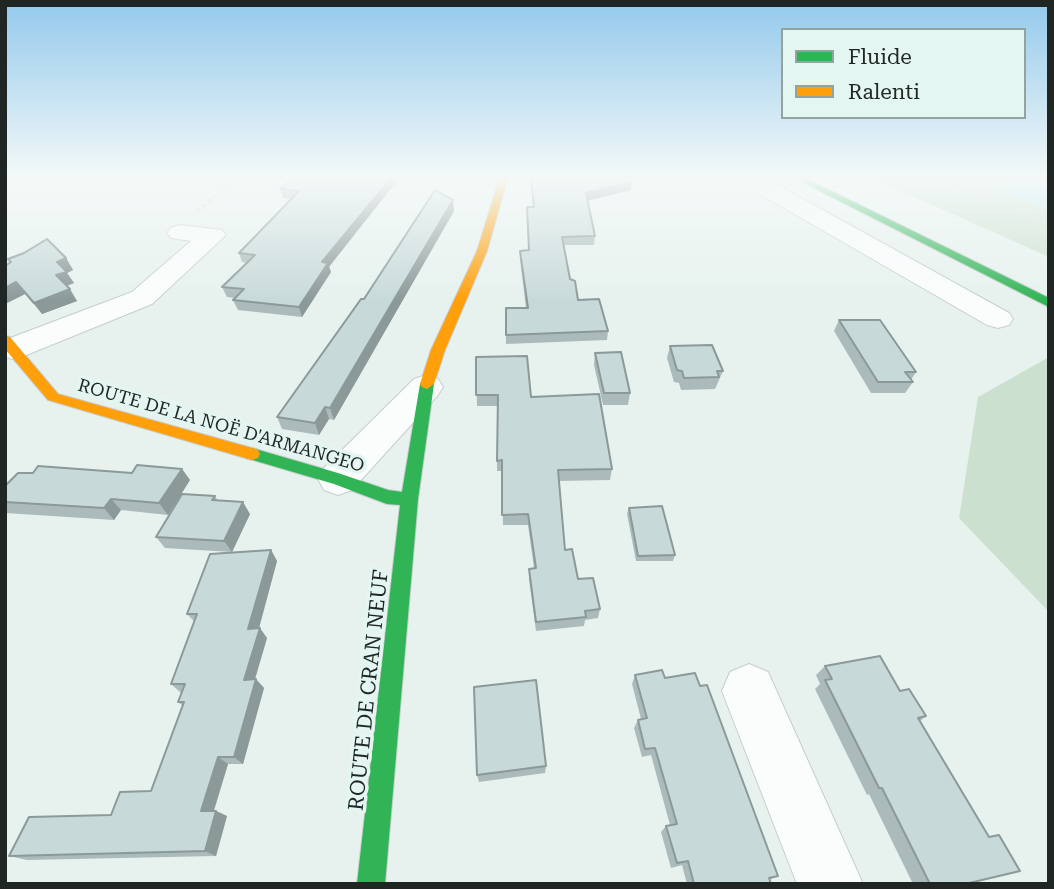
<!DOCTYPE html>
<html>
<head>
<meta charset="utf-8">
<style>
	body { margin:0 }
	#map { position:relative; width:1054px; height:889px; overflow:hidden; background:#e7f2ef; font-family:"Roboto Serif",serif }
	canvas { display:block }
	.frame { position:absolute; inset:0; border:7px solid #1f2624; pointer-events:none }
	.legend { position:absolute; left:781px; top:28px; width:245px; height:91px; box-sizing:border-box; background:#e3f6f1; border:2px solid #95a39f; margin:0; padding:9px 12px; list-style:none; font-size:21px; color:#1f2624 }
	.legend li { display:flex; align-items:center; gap:14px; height:35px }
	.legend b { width:35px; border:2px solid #95a39f }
</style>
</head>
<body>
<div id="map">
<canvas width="1054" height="889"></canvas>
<div class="frame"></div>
<ul class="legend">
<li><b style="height:9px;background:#30b455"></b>Fluide</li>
<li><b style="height:9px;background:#ff9f0a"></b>Ralenti</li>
</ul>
</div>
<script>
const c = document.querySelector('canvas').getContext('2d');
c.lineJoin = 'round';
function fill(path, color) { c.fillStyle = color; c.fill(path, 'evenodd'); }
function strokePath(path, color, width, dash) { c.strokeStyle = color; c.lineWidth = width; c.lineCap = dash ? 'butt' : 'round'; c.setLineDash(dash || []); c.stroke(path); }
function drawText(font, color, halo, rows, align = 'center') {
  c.font = font + ' "Roboto Serif",serif'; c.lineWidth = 7; c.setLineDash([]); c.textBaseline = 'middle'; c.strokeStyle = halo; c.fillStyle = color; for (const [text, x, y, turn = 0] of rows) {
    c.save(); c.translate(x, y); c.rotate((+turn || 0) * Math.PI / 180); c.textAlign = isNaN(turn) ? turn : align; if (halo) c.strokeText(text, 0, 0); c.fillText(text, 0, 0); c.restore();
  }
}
fill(new Path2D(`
	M869,177H991L1017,197L1049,209V257Z
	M1049,357V612L959,518L978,397Z`), '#cce0cf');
fill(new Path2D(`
	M991,177H1049V209L1017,197Z`), '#b4e8f3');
const street = new Path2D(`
	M736,177H763L1009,313L1013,319L1009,325L998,328L987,325L739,182Z
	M180,225L222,230L226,235L152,304L24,356L13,359L5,357V340L132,292L191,241L171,238L167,233L171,228Z
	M426,375L438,379L443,387L438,395L352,490L338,495L324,490L318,479L324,468L414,379Z
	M749,664L768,672L863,884H797L722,691L730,672Z`);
const fast = new Path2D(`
	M792,177H803L1049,298V307Z
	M427,379L434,384L418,499L385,884H357L400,505L387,504L334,484L246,458L244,454L246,450L252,448L338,473L388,490L402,492L420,384Z`);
const slow = new Path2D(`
	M500,177H508L487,251L445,350L434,384L427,389L422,387L420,384L431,350L477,251Z
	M5,336L10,337L58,394L252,448L258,450L260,454L258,458L252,460L48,400L5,349Z`);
strokePath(street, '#c6cecc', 2);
strokePath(fast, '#c6cecc', 2);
strokePath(slow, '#c6cecc', 2);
strokePath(new Path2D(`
	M932,177L1049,224
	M964,177L981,196
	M197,211L235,181L246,177`), '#d7dad9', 2.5, [4.5, 2.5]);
fill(street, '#fbfdfd');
fill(fast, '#30b455');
fill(slow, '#ff9f0a');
fill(new Path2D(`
	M295,177L331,272L302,317L238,310L233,300L236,298L227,297L222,287L247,263L242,262L239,253L292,199L283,198L280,189Z
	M530,177H630L631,190L587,201L595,236L594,245H564L570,279L578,300L608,331L607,340L506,344V308H526L520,259V251L528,250L533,207Z
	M453,200L454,211L334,420L329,419L319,435L282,429L277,417L364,299Z
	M66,258L73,270L67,273L74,283L66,286L77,301L42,314L25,294L5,304V266Z
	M839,320L916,372L911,380L913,382L905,393H871L834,331Z
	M670,346L723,371L715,389L681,390L679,383L674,382L667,358Z
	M595,353L630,393L628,405H603L594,365Z
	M476,357L531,397L612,469L610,480L559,481L565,550L578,579L600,609L598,618L585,620L584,626L536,631L529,579V569L534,568L528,525H503L502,471H497V461L498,406H477Z
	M182,469L190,480L168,515L121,510L114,520L5,513V486L33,473H132Z
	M215,496L218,501L250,514L232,552L165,548L156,537Z
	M629,508L675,555L673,561H636L627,514Z
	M271,550L277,561L259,628L267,638L255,679L264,688L243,764H228L214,811H216L227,816L216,856L27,860L9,856L111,815L151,791L183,706L178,702L181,693L171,684L194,621L187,614Z
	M825,666L900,691L926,716L920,721L965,884H913L869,794L867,795L815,689L820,684L816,675Z
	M635,675L665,678L778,876L769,880L771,884H687L682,865L671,868L661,832L666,826L670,825L651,755L642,757L634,728L638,720L641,719L632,684Z
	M546,766L545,773L479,782L477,775Z`), '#abbbbb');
fill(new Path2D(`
	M392,177H400L329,267L331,272L302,317L299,307L322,262Z
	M632,182L631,190L585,201L586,193Z
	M453,200L454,211L334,420L330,408Z
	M66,258L73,270L67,273L74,283L64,287L56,275L57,262Z
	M16,282L25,294L5,304V288Z
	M70,289L77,301L42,314L34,303Z
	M325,407L329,419L319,435L315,423Z
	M182,469L190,480L168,515L159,503Z
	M111,499L121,510L114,520L104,508Z
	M243,502L250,514L232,552L224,541Z
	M271,550L277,561L256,639L248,629Z
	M260,628L267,638L252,689L244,680Z
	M256,679L264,688L243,764L234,757Z
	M218,757L228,764L212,816L201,811Z
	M216,811L227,816L216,856L205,851Z`), '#8b9998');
const building = new Path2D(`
	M295,177H392L322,262L328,263L299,307L233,300L244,289L222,287L255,255L239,253L299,191L280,189Z
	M531,177H630L632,182L586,193L595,236L562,237L570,279L575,281L578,300L599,299L608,331L506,335V308H528L520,251L529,250L527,207H534Z
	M435,190L453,200L330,408L325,407L315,423L277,417L361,299H364Z
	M47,239L66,258L57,262L67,272L56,275L70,289L34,303L16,282L5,288V266L11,262L8,259L24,253Z
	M839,320H880L916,372H905L913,382H878Z
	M712,345L723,371H717L719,377L684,378L682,371L677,370L670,346Z
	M621,352L630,393H604L595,353Z
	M527,356L531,397L599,394L612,469L558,470L565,550L572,549L578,579L593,578L600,609L585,611L586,617L536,622L529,569L536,568L528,514L502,515V460L497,461L498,395H476V357Z
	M137,465L182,469L159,503L111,499L104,508L5,502V486L18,473H33L38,466L132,473Z
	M182,494L215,496L212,500L243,502L224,541L156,537Z
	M662,506L675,555L638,556L629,508Z
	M271,550L248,629L260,628L244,680L256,679L234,757H218L201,811H216L205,851L9,856L29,817L111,815L120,792L151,791L184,702H178L185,684H171L197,614H187L210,554Z
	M880,656L900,691L909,689L926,716L918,718L989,837L999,835L1020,871L965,884H930L882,788H879L825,680L832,679L825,666Z
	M662,670L665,678L695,673L700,686L707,685L778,876L769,878L771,884H694L688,861L677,863L666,826L677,824L655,748L645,749L638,720L647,718L635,675Z
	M536,680L546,766L477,775L474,687Z`);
fill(building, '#c7dad9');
strokePath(building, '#8b9998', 2);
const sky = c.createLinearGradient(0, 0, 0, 301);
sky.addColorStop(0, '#93c9ec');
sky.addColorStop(0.59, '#f4f9f8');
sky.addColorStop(1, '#f4f9f800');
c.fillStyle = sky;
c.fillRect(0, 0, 1054, 301);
drawText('18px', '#1f2624', '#e3f6f1', [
	["ROUTE DE LA NOË D'ARMANGEO",221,426,16]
]);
drawText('21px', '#1f2624', '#e3f6f1', [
	["ROUTE DE CRAN NEUF",369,690,-84]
]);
</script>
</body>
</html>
